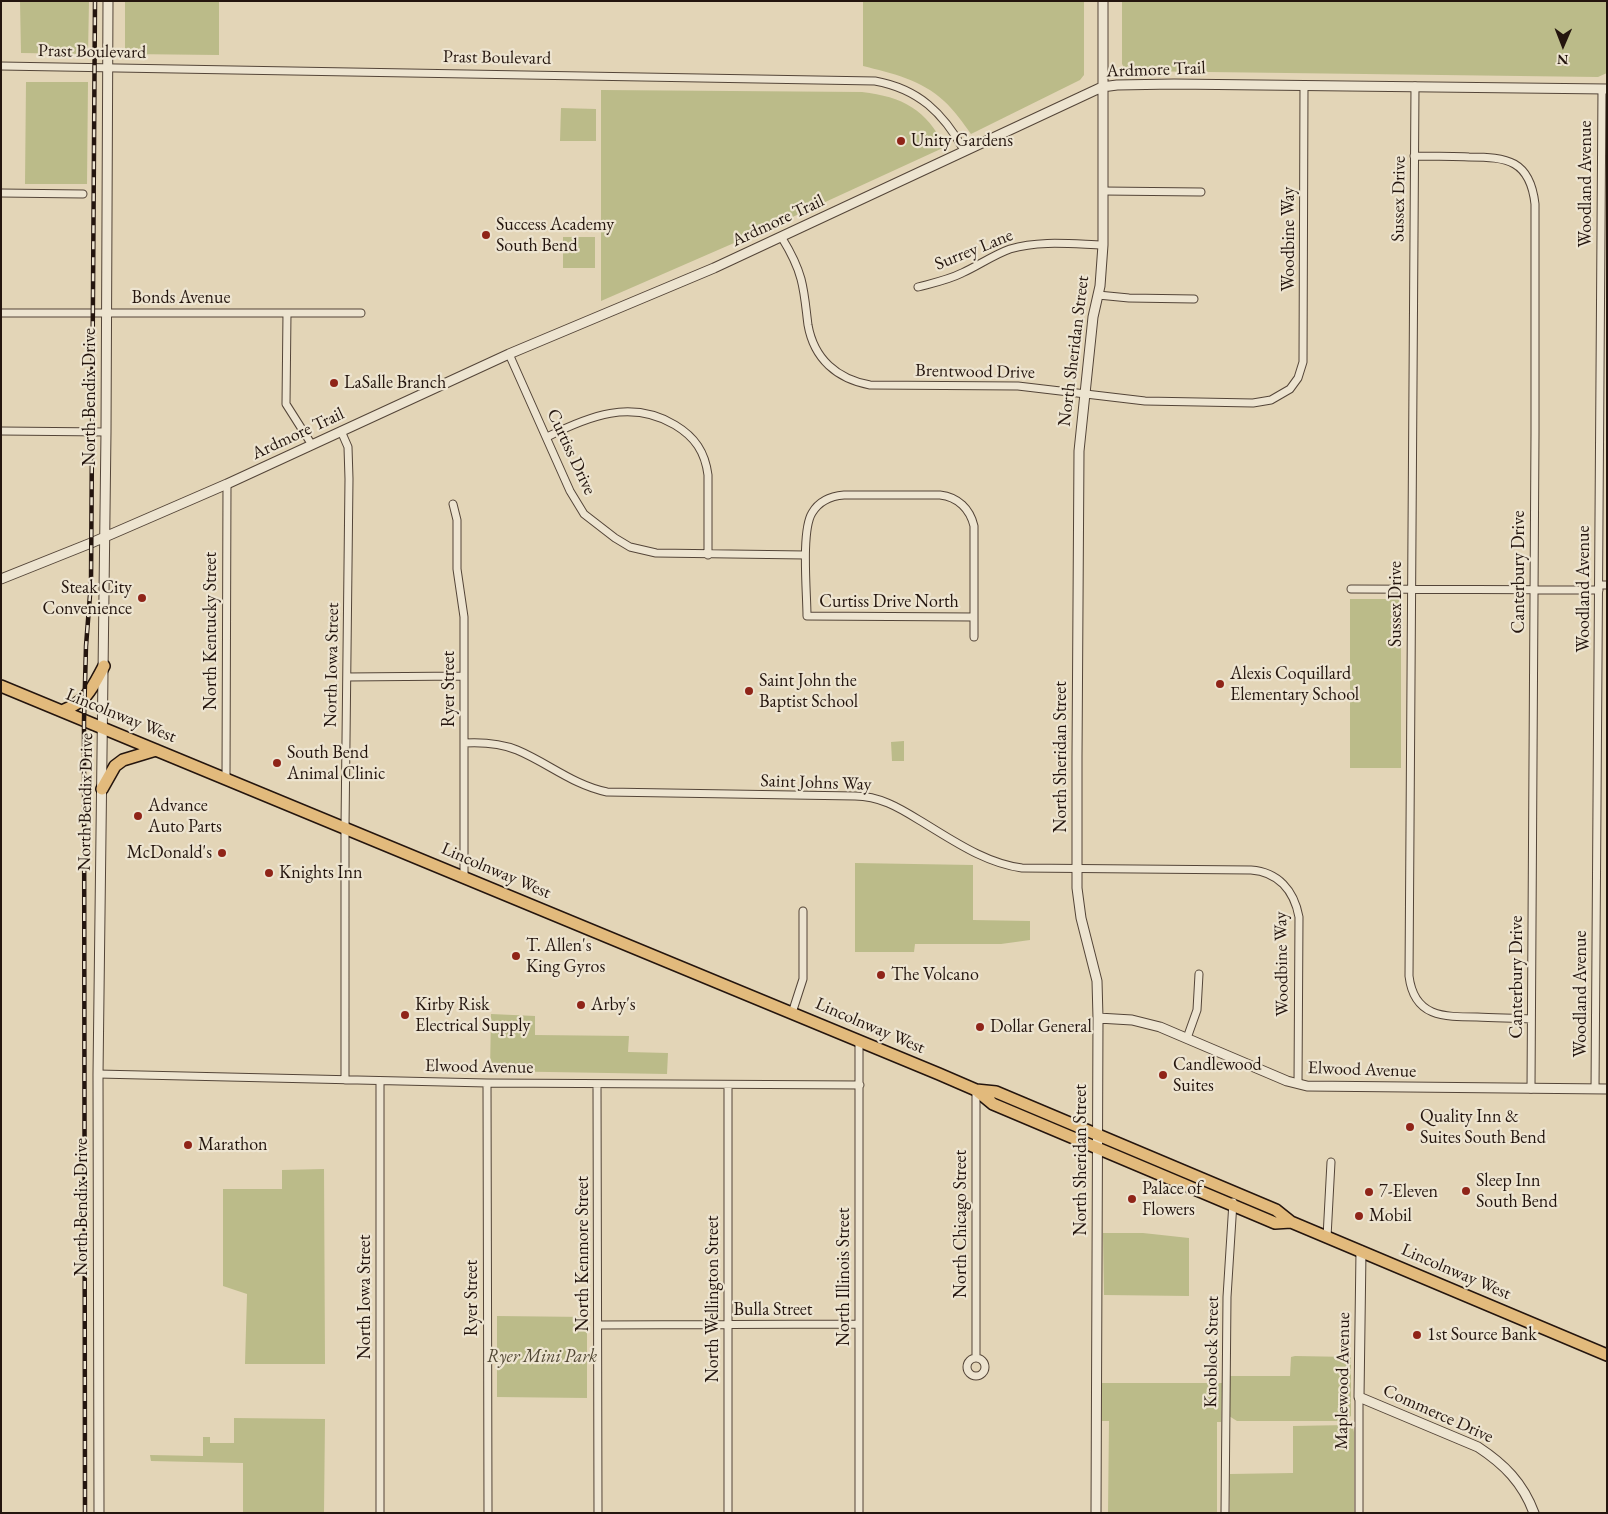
<!DOCTYPE html>
<html>
<head>
<meta charset="utf-8">
<style>
	body { margin:0 }
	#map { position:relative; width:1608px; height:1514px; overflow:hidden; background:#e3d5b7; font-family:"EB Garamond",serif }
	canvas { display:block }
	.frame { position:absolute; inset:0; border:2px solid #24150e; pointer-events:none }
	.north { position:absolute; left:1538px; top:20px; width:50px; height:50px; -webkit-text-stroke:4px #ede4d0; paint-order:stroke; rotate:181deg; font-size:14px; font-weight:700; line-height:20px; text-align:center; color:#24150e }
	.north::after { content:''; display:block; margin:auto; width:18px; height:22px; background:#24150e; clip-path:polygon(50% 0,100% 100%,50% 72%,0 100%) }
</style>
</head>
<body>
<div id="map">
<canvas width="1608" height="1514"></canvas>
<div class="frame"></div>
<div class="north">N</div>
</div>
<script>
const c = document.querySelector('canvas').getContext('2d');
c.lineJoin = 'round';
function fill(path, color) { c.fillStyle = color; c.fill(path, 'evenodd'); }
function strokePath(path, color, width, dash) { c.strokeStyle = color; c.lineWidth = width; c.lineCap = dash ? 'butt' : 'round'; c.setLineDash(dash || []); c.stroke(path); }
function drawText(font, color, halo, rows, align = 'center') {
  c.font = font + ' "EB Garamond",serif'; c.lineWidth = 4.5; c.setLineDash([]); c.textBaseline = 'middle'; c.strokeStyle = halo; c.fillStyle = color; for (const [text, x, y, turn = 0] of rows) {
    c.save(); c.translate(x, y); c.rotate((+turn || 0) * Math.PI / 180); c.textAlign = isNaN(turn) ? turn : align; if (halo) c.strokeText(text, 0, 0); c.fillText(text, 0, 0); c.restore();
  }
}
fill(new Path2D(`
	M20,1H89L88,54L21,53Z
	M125,1H219V55L127,54L125,50Z
	M863,1H1084V75L1080,80L971,134C963,123 954,110 944,101C922,80 891,73 863,66Z
	M1122,1H1607V73L1598,77L1131,71L1125,69L1122,64Z
	M26,82H88L87,184H25Z
	M601,90L862,92C903,97 926,109 945,147L773,226L601,301Z
	M561,108L596,109V141H560Z
	M563,237H595V268H563Z
	M1350,599H1401V768H1350Z
	M904,741V761H892L891,742Z
	M855,863L973,865V920L1030,921V940L1001,944H915L914,952H855Z
	M491,1014L535,1016V1035L629,1036L628,1052L668,1053L667,1074L490,1071Z
	M324,1169L325,1364H245L247,1294L223,1286V1189H282V1170Z
	M1103,1233H1143L1189,1238V1296L1104,1295Z
	M497,1316L587,1317V1398L497,1397Z
	M1295,1356L1351,1357V1416L1344,1421H1237L1229,1416L1230,1376H1290L1291,1357Z
	M1102,1383H1222L1221,1422H1217V1513H1108L1109,1421H1102Z
	M234,1418L325,1419L324,1513H243V1463L151,1461L150,1455L203,1456V1437H210V1443H234Z
	M1349,1425L1353,1428L1354,1432V1513H1230V1474L1293,1473V1426Z`), '#bbbb89');
const minor = new Path2D(`
	M1,66L875,81C919,89 943,113 964,150
	M1415,86L1409,976C1414,1017 1443,1017 1477,1017C1495,1018 1513,1018 1531,1019
	M1414,156C1432,156 1451,156 1469,157C1507,157 1530,160 1535,204V433L1531,1089
	M1103,191L1201,192
	M1,193L83,194
	M782,238C790,251 797,264 801,279C805,294 806,310 808,325C814,359 837,379 870,385L1018,386L1145,401L1253,403L1271,400L1290,389L1298,378L1303,362L1304,85
	M918,287C933,283 948,280 962,273C978,266 993,255 1010,249C1040,240 1072,244 1103,245
	M1098,295L1129,298L1194,299
	M1,313H361
	M287,313L286,404L312,445
	M509,354L570,491L584,514L615,538L630,547L656,553L805,555
	M1,431L106,432
	M341,431L348,447L349,479L345,827V1080
	M547,437C589,416 631,399 675,425C695,437 705,452 708,475V555
	M453,504L457,520V569L464,617V876
	M1599,585H1607
	M1351,589L1599,590
	M973,617L807,616C807,593 801,531 812,513C819,501 831,496 844,495H940C958,497 970,509 974,526V637
	M347,677L464,676
	M464,743C482,742 500,743 517,750C548,763 573,785 607,792L855,796C879,796 898,807 919,820C951,839 984,863 1022,868L1251,870C1278,872 1294,890 1299,917L1298,1084
	M226,778L227,484
	M792,1013L803,979V911
	M1187,1038L1197,1010L1199,974
	M98,1074L487,1083L860,1085
	M380,1082V1513
	M487,1083L488,1513
	M597,1084L598,1513
	M728,1086V1513
	M1595,1089L1602,89
	M976,1090V1358
	M1327,1237L1331,1162
	M598,1325L859,1324
	M967 1367a9 9 0 1 1 18 0a9 9 0 1 1-18 0Z
	M859,1513V1041
	M1225,1513L1227,1297L1233,1202
	M1359,1513V1397`);
const tertiary = new Path2D(`
	M1,579L91,543L227,484L509,354L714,268L1102,87L1117,85L1174,84L1607,89
	M1098,1018L1132,1020L1160,1027L1287,1081L1307,1086L1607,1089
	M1361,1251L1359,1397L1478,1447C1504,1464 1523,1483 1534,1513
	M99,1513L98,1074L106,432L108,1
	M1096,1513L1098,1018L1097,981L1081,918L1077,888V757L1079,451L1093,317L1100,286L1103,245V1`);
const primary = new Path2D(`
	M1,686L939,1074L976,1090L993,1104L1275,1223L1291,1222
	M62,711C88,700 91,690 104,666
	M102,789L115,766L123,760L156,750
	M976,1090L996,1092L1276,1210L1291,1222L1607,1355`);
strokePath(minor, '#544538', 9);
strokePath(tertiary, '#544538', 11);
strokePath(primary, '#24150e', 14);
strokePath(minor, '#ede4d0', 7);
strokePath(tertiary, '#ede4d0', 9);
strokePath(primary, '#e2ba7c', 11);
const rail = new Path2D(`
	M85,1513L84,720L86,646L91,582L95,1`);
strokePath(rail, '#24150e', 4.5);
strokePath(rail, '#ede4d0', 2.5, [8]);
for (const [x, y, r, color] of [
	[901,141,5,"#8f2418"],
	[486,235,5,"#8f2418"],
	[334,383,5,"#8f2418"],
	[142,598,5,"#8f2418"],
	[1220,684,5,"#8f2418"],
	[749,691,5,"#8f2418"],
	[277,763,5,"#8f2418"],
	[138,816,5,"#8f2418"],
	[222,853,5,"#8f2418"],
	[269,873,5,"#8f2418"],
	[516,956,5,"#8f2418"],
	[881,975,5,"#8f2418"],
	[581,1005,5,"#8f2418"],
	[405,1015,5,"#8f2418"],
	[980,1027,5,"#8f2418"],
	[1163,1075,5,"#8f2418"],
	[1410,1127,5,"#8f2418"],
	[188,1145,5,"#8f2418"],
	[1466,1191,5,"#8f2418"],
	[1369,1192,5,"#8f2418"],
	[1132,1199,5,"#8f2418"],
	[1359,1216,5,"#8f2418"],
	[1417,1335,5,"#8f2418"]
]) { const dot = new Path2D(); dot.arc(x, y, r, 0, 2 * Math.PI); c.fillStyle = color; c.fill(dot); strokePath(dot, '#ede4d0', 2); }
drawText('18px', '#24150e', '#ede4d0', [
	["Prast Boulevard",92,52,1],
	["Prast Boulevard",497,58,1],
	["Ardmore Trail",1156,70,-2],
	["Woodland Avenue",1586,184,-90],
	["Sussex Drive",1399,199,-89],
	["Ardmore Trail",778,221,-25],
	["Woodbine Way",1289,239,-90],
	["Surrey Lane",974,250,-22],
	["Bonds Avenue",181,298],
	["North Sheridan Street",1074,351,-83],
	["Brentwood Drive",975,372,1],
	["North Bendix Drive",90,397,-90],
	["Ardmore Trail",298,434,-25],
	["Curtiss Drive",571,452,65],
	["Canterbury Drive",1519,572,-90],
	["Woodland Avenue",1584,589,-90],
	["Curtiss Drive North",889,602],
	["Sussex Drive",1396,604,-90],
	["North Kentucky Street",211,631,-90],
	["North Iowa Street",332,665,-89],
	["Ryer Street",449,689,-90],
	["Lincolnway West",121,716,22],
	["North Sheridan Street",1061,757,-90],
	["Saint Johns Way",816,783,2],
	["North Bendix Drive",86,802,-89],
	["Lincolnway West",496,871,23],
	["Woodbine Way",1282,964,-91],
	["Canterbury Drive",1517,977,-90],
	["Woodland Avenue",1581,994,-90],
	["Lincolnway West",870,1026,23],
	["Elwood Avenue",479,1067,1],
	["Elwood Avenue",1362,1070,2],
	["North Sheridan Street",1081,1160,-90],
	["North Bendix Drive",82,1207,-90],
	["North Chicago Street",961,1224,-90],
	["North Kenmore Street",583,1254,-90],
	["Lincolnway West",1456,1272,23],
	["North Illinois Street",844,1277,-90],
	["North Iowa Street",365,1297,-90],
	["Ryer Street",472,1298,-90],
	["North Wellington Street",713,1299,-90],
	["Bulla Street",773,1310],
	["Knoblock Street",1212,1352,-89],
	["Maplewood Avenue",1343,1381,-89],
	["Commerce Drive",1438,1414,24]
]);
drawText('18px', '#24150e', '#ede4d0', [
	["Unity Gardens",911,141],
	["Success Academy",496,225],
	["South Bend",496,246],
	["LaSalle Branch",344,383],
	["Steak City",132,588,"right"],
	["Convenience",132,609,"right"],
	["Alexis Coquillard",1230,674],
	["Elementary School",1230,695],
	["Saint John the",759,681],
	["Baptist School",759,702],
	["South Bend",287,753],
	["Animal Clinic",287,774],
	["Advance",148,806],
	["Auto Parts",148,827],
	["McDonald's",212,853,"right"],
	["Knights Inn",279,873],
	["T. Allen's",526,946],
	["King Gyros",526,967],
	["The Volcano",891,975],
	["Kirby Risk",415,1005],
	["Electrical Supply",415,1026],
	["Arby's",591,1005],
	["Dollar General",990,1027],
	["Candlewood",1173,1065],
	["Suites",1173,1086],
	["Quality Inn &",1420,1117],
	["Suites South Bend",1420,1138],
	["Marathon",198,1145],
	["Sleep Inn",1476,1181],
	["South Bend",1476,1202],
	["Palace of",1142,1189],
	["Flowers",1142,1210],
	["7-Eleven",1379,1192],
	["Mobil",1369,1216],
	["1st Source Bank",1427,1335]
], 'left');
drawText('italic 18px', '#514733', '#ede4d0', [
	["Ryer Mini Park",542,1357]
]);
</script>
</body>
</html>
